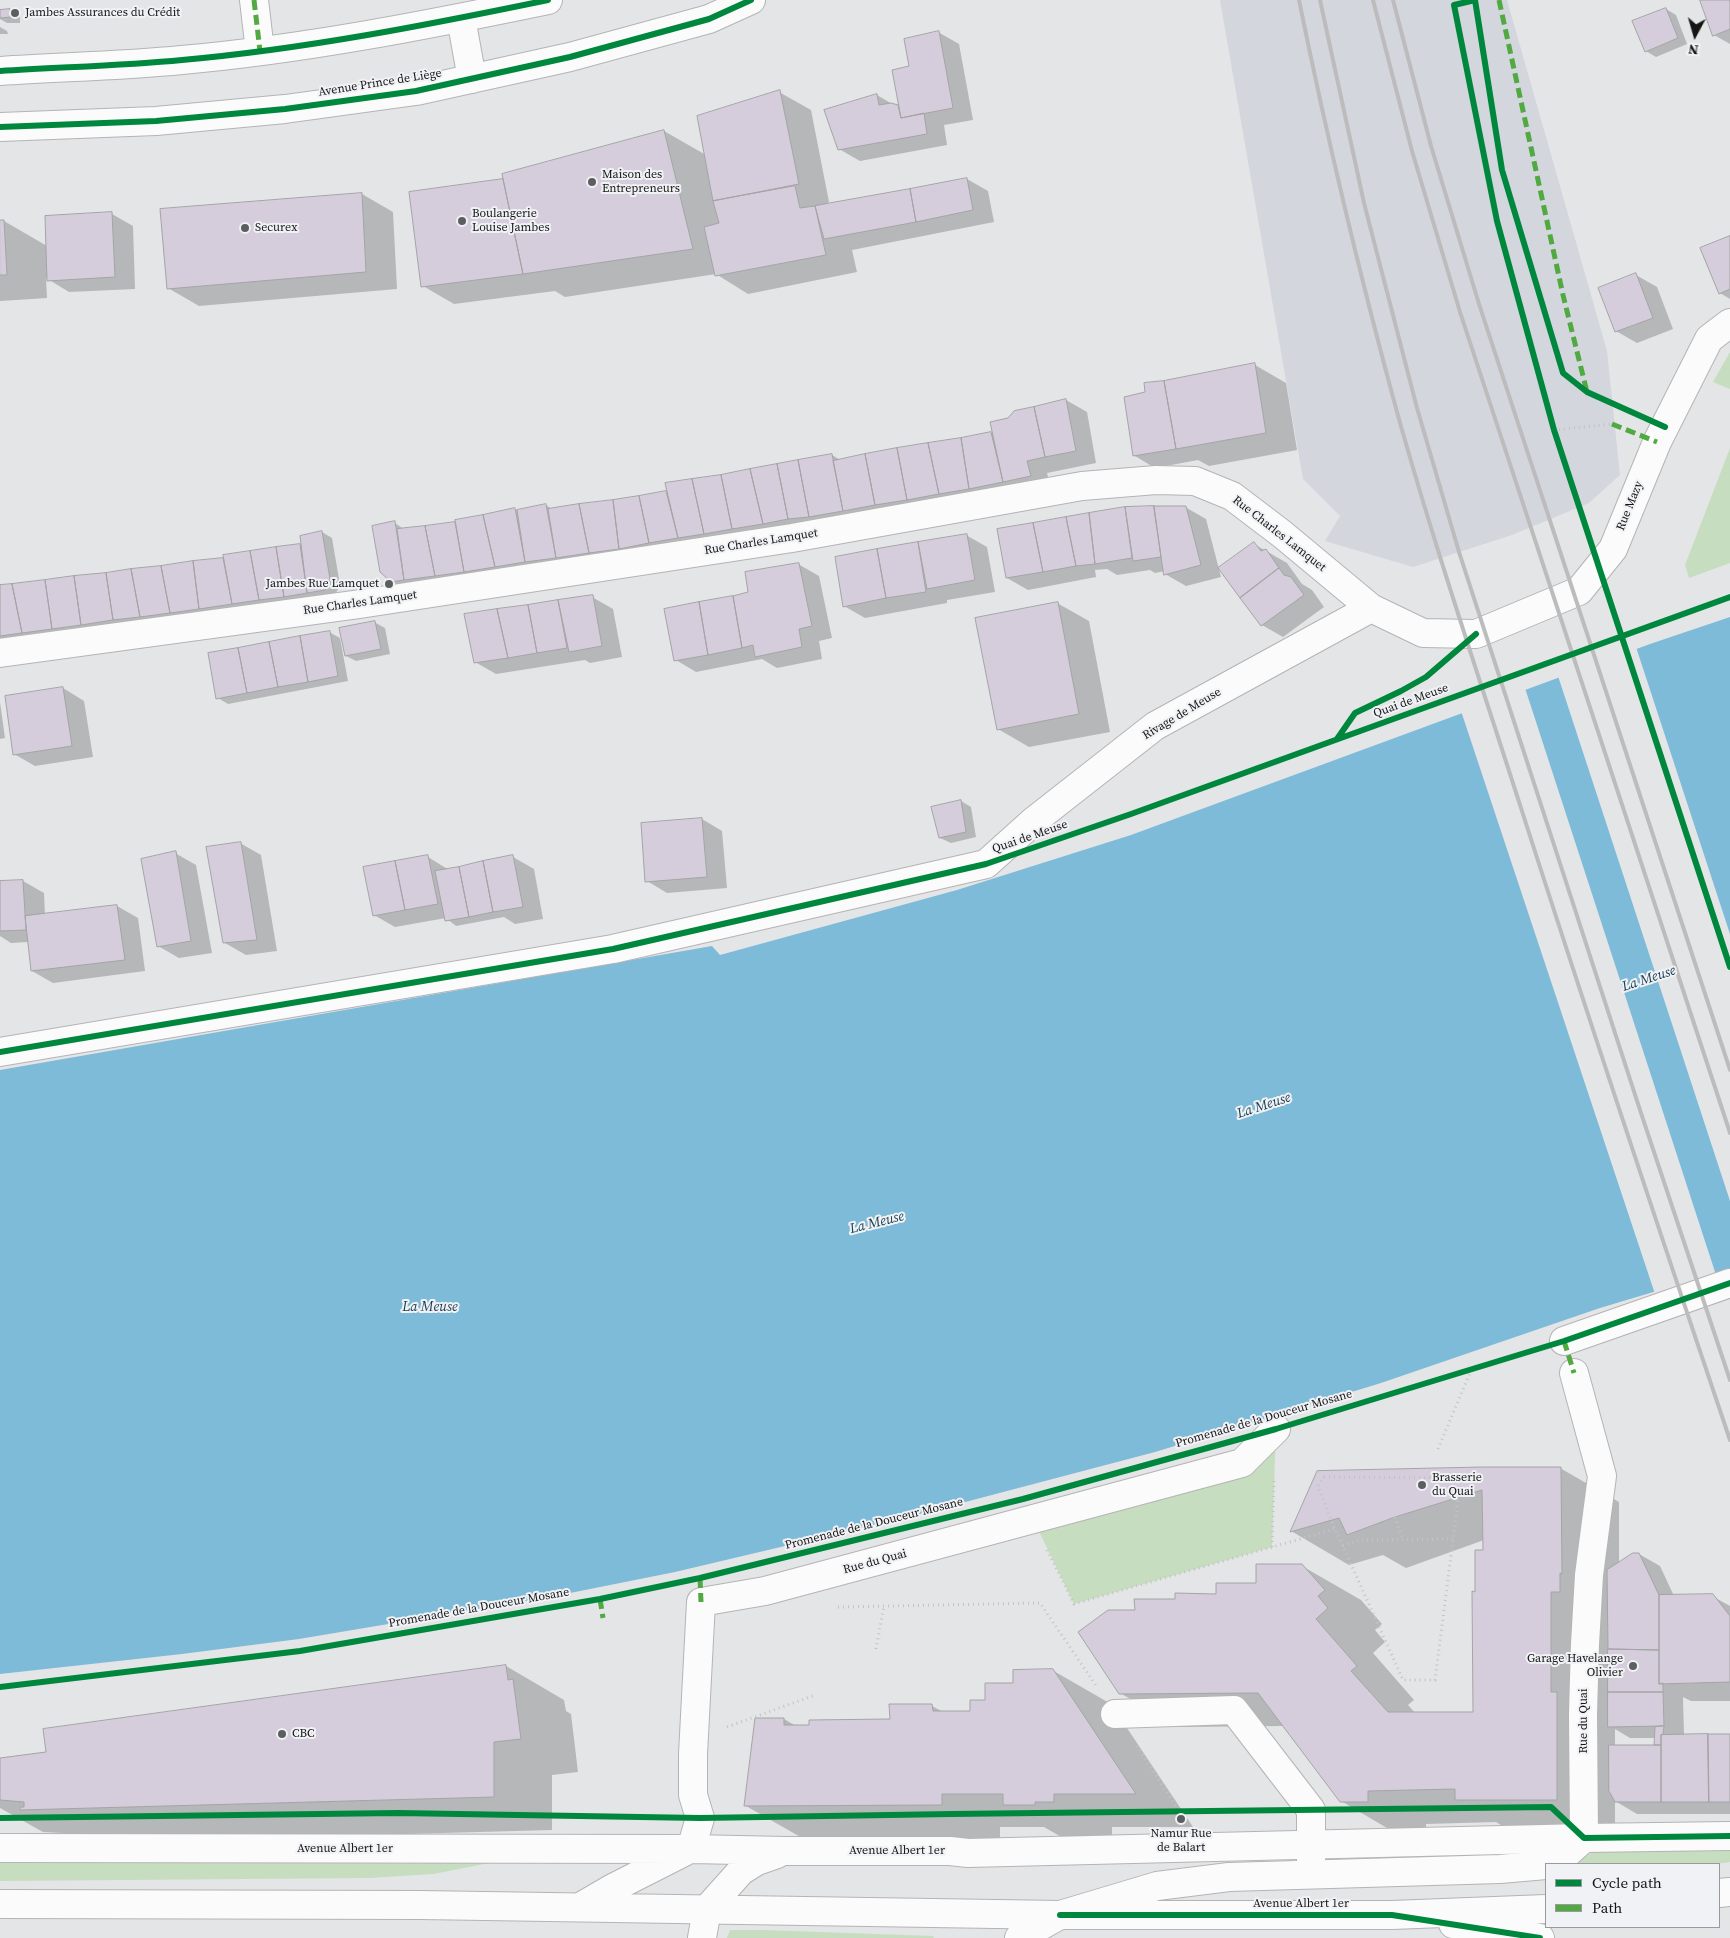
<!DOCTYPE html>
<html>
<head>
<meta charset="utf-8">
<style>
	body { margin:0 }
	#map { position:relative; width:1730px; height:1938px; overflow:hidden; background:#e4e5e7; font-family:"Source Serif 4",serif }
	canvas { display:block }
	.legend { position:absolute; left:1545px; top:1863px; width:175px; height:65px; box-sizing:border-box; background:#f1f2f5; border:1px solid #999a9c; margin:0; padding:6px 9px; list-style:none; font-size:15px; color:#151516 }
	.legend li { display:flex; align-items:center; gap:10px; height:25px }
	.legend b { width:25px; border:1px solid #999a9c }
	.north { position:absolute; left:1670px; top:10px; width:50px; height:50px; -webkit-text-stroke:4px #f1f2f5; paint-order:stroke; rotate:186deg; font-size:14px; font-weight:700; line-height:20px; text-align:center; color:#151516 }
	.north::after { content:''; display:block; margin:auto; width:18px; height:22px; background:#151516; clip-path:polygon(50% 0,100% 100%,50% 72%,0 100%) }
</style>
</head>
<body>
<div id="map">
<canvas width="1730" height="1938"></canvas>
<ul class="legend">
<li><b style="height:6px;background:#00873e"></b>Cycle path</li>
<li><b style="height:6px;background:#51a942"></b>Path</li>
</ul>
<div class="north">N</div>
</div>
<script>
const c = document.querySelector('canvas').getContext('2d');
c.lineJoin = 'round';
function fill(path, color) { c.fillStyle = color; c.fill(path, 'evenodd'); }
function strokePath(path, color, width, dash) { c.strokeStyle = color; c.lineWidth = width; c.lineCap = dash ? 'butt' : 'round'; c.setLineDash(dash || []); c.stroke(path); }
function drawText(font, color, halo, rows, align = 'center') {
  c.font = font + ' "Source Serif 4",serif'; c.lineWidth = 4; c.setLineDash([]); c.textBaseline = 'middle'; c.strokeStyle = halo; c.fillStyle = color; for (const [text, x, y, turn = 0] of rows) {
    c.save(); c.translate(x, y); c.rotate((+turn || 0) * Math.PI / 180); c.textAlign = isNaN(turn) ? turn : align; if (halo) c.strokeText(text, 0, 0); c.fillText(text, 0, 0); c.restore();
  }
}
fill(new Path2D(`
	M1220,0H1507L1607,351L1620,475L1589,503L1512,535L1413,567L1325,541L1340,516L1303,479Z`), '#d4d6dd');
fill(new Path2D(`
	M1730,352V389L1713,382Z
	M1730,448V563L1689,578L1685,565Z
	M1276,1429L1272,1547L1074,1604L1033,1519L1242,1463Z
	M1730,1846V1862L1716,1864H1564L1580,1860L1599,1848Z
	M0,1860L500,1861L433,1874L370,1878L0,1881Z
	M730,1930H763L933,1936L934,1938H727Z`), '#c7ddbf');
fill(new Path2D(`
	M1730,617V1269L1600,1308L1381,1383L1155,1452L916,1515L675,1572L555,1596L299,1639L182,1654L0,1674V1070L712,946L720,955L957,890L1131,835L1650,644Z`), '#7ebbd8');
fill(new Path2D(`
	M1636,647L1730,934V1201L1558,676Z
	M1525,688L1716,1275L1655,1294L1461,711Z`), '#e4e5e7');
fill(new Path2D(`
	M1701,0H1730V44L1714,35Z
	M1666,9L1676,15L1687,44L1656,57L1646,51Z
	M0,11H10L20,17V23H7L0,19Z
	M0,27L7,31L8,34H0Z
	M938,32L959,44L973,120L944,125L947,145L860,161L839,149L877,95L894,105L900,106L910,67Z
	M779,92L811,110L829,202L824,206L967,179L988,191L994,222L852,250L857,272L748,294L716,274L565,297L555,291L454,304L423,286L410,193L505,180L664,131L706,155Z
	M362,194L393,212L397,289L199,306L168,288Z
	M112,214L133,226L135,289L69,292L46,278L47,298L0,301V221H4L47,246Z
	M1730,237V299L1720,293Z
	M1636,275L1657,287L1673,329L1637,343L1616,331Z
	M1255,365L1286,383L1297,450L1209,466L1198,460L1155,468L1135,456L1147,393L1164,382Z
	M1066,400L1087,412L1096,463L1047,473L1051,488L402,587L391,581L395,523L405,530L455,523L515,509L518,511L546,505L553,510L666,493L669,494L721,476L832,455L842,461L992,433L991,423Z
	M1185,507L1206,519L1221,577L1186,586L1165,574V571L1155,573L1150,570L1117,575L1107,569L1095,570L1096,577L1028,590L1007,578L1089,515L1125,508Z
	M322,532L332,538L340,585L335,595L0,650V587L222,559L225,561L224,556L301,545V537Z
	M966,535L987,547L995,592L947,600V603L865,618L844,606L836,558Z
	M1254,544L1287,563L1302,584L1312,590L1324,607L1283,637L1262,625Z
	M798,564L819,576L832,638L819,641L822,659L777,668L762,659L696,672L676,660L750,593Z
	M592,597L613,609L622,657L590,663L585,660L496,674L475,662L465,615Z
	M1057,603L1089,621L1110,732L1029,747L998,729Z
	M374,622L385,628L390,654L356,661L346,656Z
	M329,632L340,638L348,681L228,704L218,698Z
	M63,688L84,701L93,757L35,766L14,754Z
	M0,702L5,738L0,739Z
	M961,801L971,807L976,837L951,843L940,838Z
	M702,819L722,831L727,888L667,893L647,881Z
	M240,843L261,855L277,951L246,955L225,943Z
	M175,853L196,865L212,953L179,958L158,946Z
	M428,857L449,870L513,857L534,869L543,919L515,924L504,917L456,926L446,918L395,927L374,915Z
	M23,881L44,893L45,915L117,906L138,918L145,971L53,983L32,971L28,942L11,943L0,936V883Z
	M1560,1468L1619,1502V1563L1639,1554L1660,1566L1674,1596H1712L1730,1606V1701H1691L1683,1697L1684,1735H1730V1814H1637L1615,1801V1833H1514L1496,1822L1426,1824V1835H1399L1341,1801L1284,1726L1179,1727L1120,1693L1136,1611L1176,1600L1218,1595L1257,1584L1302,1566L1361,1600L1382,1624L1375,1630L1385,1642L1373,1653L1414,1700L1408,1705L1416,1714H1474L1476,1593L1484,1551V1540L1406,1568L1383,1555L1349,1565L1291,1531L1318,1472ZM1615,1729L1630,1738H1656L1659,1747H1615Z
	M506,1666L564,1700L566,1711L571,1714L578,1772L552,1775V1830L80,1843L62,1833L43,1832L0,1808V1759L47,1753Z
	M1052,1670L1111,1704L1193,1827H1112V1835H1093V1838H1063L1044,1827H1000V1838L804,1839L746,1806L756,1720L784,1719L796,1726L891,1721L932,1706L943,1712H972L986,1701L1014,1685Z`), '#0003');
const building = new Path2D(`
	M1700,0H1730V29L1713,36Z
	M1666,8L1678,38L1645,52L1632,21Z
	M10,9L11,17L0,18V10Z
	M939,31L953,108L901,118L892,70L909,66L904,39Z
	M780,90L799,184L713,201L697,116Z
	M877,94L879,105L891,103L898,105L901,118L924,113L927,134L838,150L824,110Z
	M664,130L693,249L523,274L502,174Z
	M967,178L973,210L916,222L910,189Z
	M503,179L523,274L421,287L409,192Z
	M795,186L800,208L815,206L826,255L715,276L704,227L719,223L713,201Z
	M910,189L916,222L824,239L815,206Z
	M362,193L366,272L167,289L160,209Z
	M112,212L115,277L47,281L45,216Z
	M0,220H4L7,275H0Z
	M1730,236V289L1719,294L1700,248Z
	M1636,273L1653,318L1615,332L1598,288Z
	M1255,363L1266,433L1176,449L1164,381Z
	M1164,381L1176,449L1133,456L1124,397L1145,392L1144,383Z
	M1066,399L1076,451L1045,457L1034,407Z
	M1034,407L1045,457L1027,461L1031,476L1003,482L990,422L1008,418L1014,411Z
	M991,432L1003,482L969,489L961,438Z
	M961,438L969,489L939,494L928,443Z
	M928,443L939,494L907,500L897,448Z
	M897,448L907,500L875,505L865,454Z
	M832,454L843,511L809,517L798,460Z
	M865,454L875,505L843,511L833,461Z
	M798,460L809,517L788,519L777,464Z
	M777,464L788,519L763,524L750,469Z
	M750,469L763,524L732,529L721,475Z
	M721,475L732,529L704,534L692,479Z
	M692,479L704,534L678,538L665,483Z
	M666,491L678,538L649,543L639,496Z
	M639,496L649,543L619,549L613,500Z
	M613,500L619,549L589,553L579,504Z
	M546,504L556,558L525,562L517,510Z
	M579,504L589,553L556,558L548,509Z
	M1154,506L1161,557L1133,561L1125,507Z
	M1154,506H1186L1201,565L1164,575Z
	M1125,507L1132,558L1095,564L1089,513Z
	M515,508L525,562L495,567L483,515Z
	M1089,513L1095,564L1076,566L1066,517Z
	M483,515L495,567L464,572L455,520Z
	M1066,517L1076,566L1043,572L1033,523Z
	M395,521L404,580L391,582L380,572L372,526Z
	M455,522L464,572L435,576L425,526Z
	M1033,523L1043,572L1006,578L997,529Z
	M425,526L435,576L404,580L397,529Z
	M322,531L330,579L325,590L307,593L300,536Z
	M967,534L975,580L927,589L918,542Z
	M918,542L926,592L886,598L877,549Z
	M1254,542L1261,551L1266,549L1279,568L1240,598L1218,568Z
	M300,544L307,593L284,597L276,547Z
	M276,547L284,597L259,600L250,551Z
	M877,549L886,598L843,607L835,557Z
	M250,551L259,600L232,604L223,555Z
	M223,558L232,604L199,609L193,561Z
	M193,561L199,609L170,613L161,566Z
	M799,563L812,626L799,629L802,647L755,657L753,645L742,648L733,596L748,592L745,572Z
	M161,566L170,613L140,617L131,569Z
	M1279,568L1284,575L1291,577L1304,595L1261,626L1240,598Z
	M131,569L140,617L113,620L106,573Z
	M106,573L113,620L81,625L74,576Z
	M74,576L81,625L52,629L45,580Z
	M45,580L52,629L22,633L12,584Z
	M12,584L22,633L0,636V585Z
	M593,595L602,646L569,652L558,600Z
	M733,596L742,648L708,655L699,602Z
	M558,600L567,648L537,653L528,605Z
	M699,602L708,655L674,661L664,609Z
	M1058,602L1079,714L997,730L975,618Z
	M528,605L537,653L508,658L497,609Z
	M497,609L508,658L474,663L464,614Z
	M375,621L381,649L345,656L339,628Z
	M330,631L338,676L308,682L300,636Z
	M300,636L308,682L278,687L269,642Z
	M269,642L278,687L247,693L238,648Z
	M238,648L247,693L216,699L208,653Z
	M63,687L72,746L13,755L5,696Z
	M961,800L966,832L939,838L931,807Z
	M702,818L707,877L645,882L641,823Z
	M241,842L257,940L223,943L206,847Z
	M176,851L191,941L157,947L141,859Z
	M428,855L438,904L405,910L395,861Z
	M513,855L523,907L493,912L483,861Z
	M395,861L405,910L373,916L363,867Z
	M483,861L493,912L469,917L459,867Z
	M459,867L469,917L445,921L435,871Z
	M23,880L26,930L0,931V881Z
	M117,905L125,960L31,971L25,916Z
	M1482,1467H1561L1562,1574L1560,1573V1592H1551V1692H1557V1800H1455V1789L1368,1791V1802H1340L1258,1693L1119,1694L1078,1632L1108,1610H1135L1134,1599H1175V1593L1216,1594V1583H1256V1564H1302L1325,1590L1318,1596L1328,1608L1316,1619L1357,1666L1351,1671L1388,1712H1473L1472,1591L1475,1592V1550H1483L1482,1490L1395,1517L1347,1535L1339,1518L1290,1532L1317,1471Z
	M1633,1553H1639L1659,1595V1650L1608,1649L1607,1570Z
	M1713,1594L1730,1616V1682L1659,1684V1595Z
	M1608,1649L1659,1650V1684L1663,1683V1692H1608Z
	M506,1665L508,1680L513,1679L521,1739L494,1742V1797L20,1810V1807H24V1802L0,1800V1758L46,1752L43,1729Z
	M1053,1669L1136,1794H1054V1802H1035V1805H1003V1794H942V1805L744,1806L755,1718H784V1725H809V1720L890,1719L889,1704H932L933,1711H970V1700H985V1683H1013V1670Z
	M1608,1692H1663L1664,1726L1608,1727Z
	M1664,1726L1663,1734L1661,1735V1745H1654L1655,1727Z
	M1708,1734L1709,1802H1661V1735Z
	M1708,1734H1730V1802H1709Z
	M1609,1745H1661V1802H1615L1609,1791Z`);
fill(building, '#d5cddb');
strokePath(building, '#a4a4a5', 1);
const minor = new Path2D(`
	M254,0L260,51
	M0,653L360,604L792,538L1082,486L1156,480L1195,481L1232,496L1282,534L1371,608L1423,633L1476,634L1579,591L1613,549L1657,442L1709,339L1730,323
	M0,1052L613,949L986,864L1035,820L1155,726L1371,608
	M1564,1341L1730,1283
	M1115,1714L1234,1710L1311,1810V1868
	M691,1849L700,1818L693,1795V1754L701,1602L765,1591L1242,1463L1276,1429
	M1555,1864L1584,1838L1583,1714L1585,1644L1589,1575L1602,1476L1574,1373
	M702,1938L707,1909
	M1019,1938L1060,1915L1157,1886L1229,1877L1500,1869L1546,1865`);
const major = new Path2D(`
	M461,18L472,79
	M0,71C60,67 121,66 182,60C305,49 427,25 548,0
	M0,127L156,121L285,109L416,91L570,57L709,19L751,0
	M0,1848L691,1849L786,1851H950L968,1853L1584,1838L1730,1836
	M1719,1893L1730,1892
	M0,1904L421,1905L1060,1915H1392L1546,1909
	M580,1907L611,1889L684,1852
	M707,1909L741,1871L757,1861L777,1854
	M1453,1924L1540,1938`);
strokePath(minor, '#b4b4b6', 30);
strokePath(major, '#b4b4b6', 30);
strokePath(new Path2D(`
	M1554,430L1612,424
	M1438,1449L1472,1368
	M1324,1477L1461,1478L1435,1680H1403L1328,1513L1318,1486Z
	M1395,1517L1403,1540
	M1343,1546L1360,1540L1453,1539
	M1272,1547L1274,1478
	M1047,1550L1074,1604L1335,1529
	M838,1607L1040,1603L1097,1687
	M876,1649L884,1606
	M727,1727L815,1695
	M1137,1746L1179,1811`), '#c3c3c3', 3, [1, 4]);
strokePath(minor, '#fbfbfb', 28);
strokePath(major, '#fbfbfb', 28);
strokePath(new Path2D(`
	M1299,0C1327,138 1360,276 1397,412C1434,545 1479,677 1521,808C1589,1020 1659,1230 1730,1440
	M1320,0L1364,203L1417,408L1459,552L1640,1110L1730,1380
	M1373,0L1412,151L1460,312L1730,1133
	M1393,0L1431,146L1479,304L1730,1070`), '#bcbcbd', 4);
strokePath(new Path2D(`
	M254,0L260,51
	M1499,0L1563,295L1587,392
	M1612,424L1657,442
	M1564,1341L1574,1373
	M700,1578L701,1602
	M600,1599L603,1618`), '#51a942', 5, [10, 5]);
strokePath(new Path2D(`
	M0,71C60,67 121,66 182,60C305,49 427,25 548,0
	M0,127L156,121L285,109L416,91L570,57L709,19L751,0
	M1665,427L1587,392L1563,373L1502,170L1475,0L1454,5L1497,221L1554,430L1730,967
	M1337,739L1355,713L1401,691L1426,677L1476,634
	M0,1052L613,949L986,864L1131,814L1730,597
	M0,1687L300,1651L600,1599L700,1578L1023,1499L1276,1429L1564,1341L1730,1283
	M0,1818L398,1813L700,1818L952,1814L1551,1807L1584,1838L1730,1836
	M1060,1915H1392L1540,1938`), '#00873e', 6);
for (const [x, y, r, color] of [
	[15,13,5,"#5d5e5f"],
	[592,182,5,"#5d5e5f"],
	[462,221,5,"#5d5e5f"],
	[245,228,5,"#5d5e5f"],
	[389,584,5,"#5d5e5f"],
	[1422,1485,5,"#5d5e5f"],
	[1633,1666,5,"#5d5e5f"],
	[282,1734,5,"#5d5e5f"],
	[1181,1819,5,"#5d5e5f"]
]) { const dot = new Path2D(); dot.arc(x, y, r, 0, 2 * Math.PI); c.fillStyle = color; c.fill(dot); strokePath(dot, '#f1f2f5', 2); }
drawText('12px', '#151516', '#f1f2f5', [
	["Jambes Assurances du Crédit",25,13],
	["Maison des",602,175],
	["Entrepreneurs",602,189],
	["Boulangerie",472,214],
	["Louise Jambes",472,228],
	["Securex",255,228],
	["Jambes Rue Lamquet",379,584,"right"],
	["Brasserie",1432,1478],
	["du Quai",1432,1492],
	["Garage Havelange",1623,1659,"right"],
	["Olivier",1623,1673,"right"],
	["CBC",292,1734],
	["Namur Rue",1181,1834,"center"],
	["de Balart",1181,1848,"center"]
], 'left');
drawText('12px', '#151516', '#f1f2f5', [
	["Avenue Prince de Liège",380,83,-9],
	["Rue Mazy",1630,506,-68],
	["Rue Charles Lamquet",1279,534,38],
	["Rue Charles Lamquet",761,542,-9],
	["Rue Charles Lamquet",360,603,-8],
	["Quai de Meuse",1411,701,-20],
	["Rivage de Meuse",1182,714,-31],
	["Quai de Meuse",1030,837,-19],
	["Promenade de la Douceur Mosane",1264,1419,-16],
	["Promenade de la Douceur Mosane",874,1524,-14],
	["Rue du Quai",875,1562,-15],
	["Promenade de la Douceur Mosane",479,1608,-10],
	["Rue du Quai",1584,1721,-90],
	["Avenue Albert 1er",345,1849],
	["Avenue Albert 1er",897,1851],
	["Avenue Albert 1er",1301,1904]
]);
drawText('italic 14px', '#173d4f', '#f1f2f5', [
	["La Meuse",1649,979,-18],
	["La Meuse",1264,1106,-18],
	["La Meuse",877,1223,-14],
	["La Meuse",430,1307]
]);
</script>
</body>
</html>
